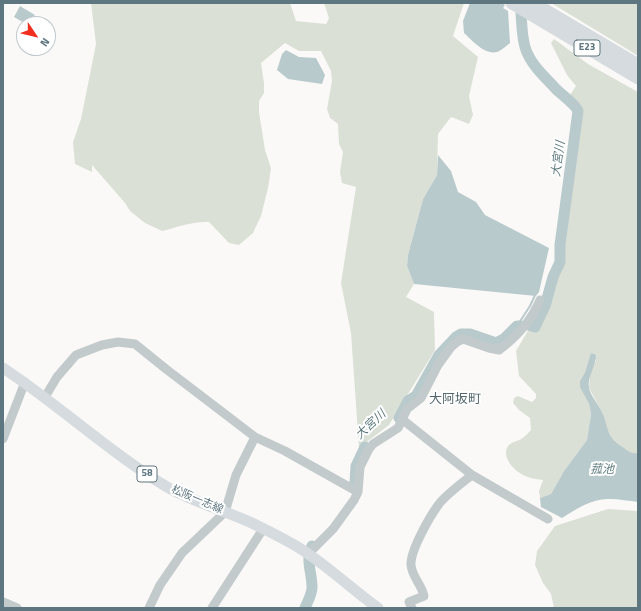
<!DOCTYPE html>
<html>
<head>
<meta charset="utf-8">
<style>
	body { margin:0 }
	#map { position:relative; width:641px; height:611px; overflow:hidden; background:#faf9f7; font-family:"Titillium Web",sans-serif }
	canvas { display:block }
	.frame { position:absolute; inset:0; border:4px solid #5e767f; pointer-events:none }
	.north { position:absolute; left:16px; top:16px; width:40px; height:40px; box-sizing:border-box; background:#fff; border:1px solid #bfc8cc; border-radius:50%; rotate:125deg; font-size:11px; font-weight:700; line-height:16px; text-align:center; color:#5e767f }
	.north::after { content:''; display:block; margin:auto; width:14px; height:18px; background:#f22e1f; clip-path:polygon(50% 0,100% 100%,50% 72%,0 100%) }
</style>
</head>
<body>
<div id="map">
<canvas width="641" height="611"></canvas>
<div class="frame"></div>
<div class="north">N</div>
</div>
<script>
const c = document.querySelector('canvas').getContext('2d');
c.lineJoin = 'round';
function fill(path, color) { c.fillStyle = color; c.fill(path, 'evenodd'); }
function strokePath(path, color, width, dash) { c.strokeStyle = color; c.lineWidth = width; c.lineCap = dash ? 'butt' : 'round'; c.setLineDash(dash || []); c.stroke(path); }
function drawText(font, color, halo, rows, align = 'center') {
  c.font = font + ' "Titillium Web","Noto Sans JP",sans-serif'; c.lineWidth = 4; c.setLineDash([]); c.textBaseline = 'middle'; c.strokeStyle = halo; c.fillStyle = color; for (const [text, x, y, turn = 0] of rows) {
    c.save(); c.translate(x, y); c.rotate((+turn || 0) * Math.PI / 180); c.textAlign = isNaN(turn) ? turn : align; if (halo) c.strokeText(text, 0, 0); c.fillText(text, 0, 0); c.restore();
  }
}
fill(new Path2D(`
	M91,3H290L296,21L326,24L329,18L324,3H464L453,36L478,57L469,96L473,115L469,124L451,117L438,134L437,175L423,199L408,255L407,266L414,284L406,297L434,312L435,350L389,425L359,448L351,333L341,283L356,187L342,183L340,172L343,152L339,144L338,124L330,118L327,109L332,81L331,71L321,51H299L285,43L261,63L264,83V93L259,101V112L265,150L271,168L268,188L261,216L253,233L239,245L229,243L209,222C192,221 178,227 162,231L145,223L130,211L125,203L92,165V172L75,164L73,142L81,119L96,44Z
	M551,3H638V56L627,49Z
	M554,39L588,64L638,92V453L633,454L616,444L609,435L602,412L589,388L590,374L596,360L591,354L585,372L580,381V386L589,404L591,414L587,440L564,471L551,494L540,498L539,491L543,480C538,479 532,479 528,477C517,474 500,458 508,446C512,441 520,441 524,437C527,435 529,432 531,430L530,418L519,410L513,403L514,398L518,396L532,402L536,398V394L519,376L516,351L543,305L553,285L562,261L567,235L571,152L576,110L568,98L576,86L567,75L551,43Z
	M608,509L638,511V608H554L551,594L543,583L535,565L537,551L555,526Z`), '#dbe0d6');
fill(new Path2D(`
	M470,3H502L505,5L503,8L508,11L510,43C506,46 501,51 497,52C484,55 472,40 464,33L463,21Z
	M20,6L35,15L26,24L14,17Z
	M286,50L299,57L316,58L325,75L322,84L288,79L277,70L282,54Z
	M438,155L451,171L458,192L476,202L485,215L549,248L539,292L536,296L414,284L407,266L408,255L423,199L437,175Z
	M591,353L596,355C596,366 587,377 589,388C591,396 598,404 601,410C610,428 604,436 624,448C629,452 632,454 638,453V502C629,501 619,499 610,499C593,498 576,509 562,518L541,507L540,498L551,494L564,471L587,440L591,414L589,404L580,387V381L585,372Z`), '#b9cacc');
strokePath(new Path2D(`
	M517,326L530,306L535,295`), '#b9cacc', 2);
strokePath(new Path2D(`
	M520,3C522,17 521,33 525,47C530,64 544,76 556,89C562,95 576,105 578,111L560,245V262L553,277L545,306L535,327L529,325
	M399,418L408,401L416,396L439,355L456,337L461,334H470L496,343L504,339L517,326H521
	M355,482L356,466L365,447
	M305,608C308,601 312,594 312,587C312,572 305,560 312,546`), '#b9cacc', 11);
strokePath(new Path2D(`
	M45,397L57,377L76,355L102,345L118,342L135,344L166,369L255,437L285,451L358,492
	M403,420L472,475L548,519
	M3,439L25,382
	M308,554L333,529L354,500L358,492L360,467L369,449L373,444L398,428L407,409L421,398L438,365L451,347L457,342L463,339L489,348L499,350C517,337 531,321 540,300
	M3,602L17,608
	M149,608L160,585L182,553L225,512L236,475L255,437
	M212,608L263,529
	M412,608L409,602L424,596C422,585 412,577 411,565C410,551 430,516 439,504C447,494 462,483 472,475`), '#c2cacc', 9);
strokePath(new Path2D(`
	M3,368C59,405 109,452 167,487C195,503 227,511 256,525C272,533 289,541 304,551C330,568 353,590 378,608`), '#d5dbde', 11);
strokePath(new Path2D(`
	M512,3L638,78
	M533,3L638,65`), '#d5dbde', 13);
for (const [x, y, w] of [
	[587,48,26],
	[147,474,20]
]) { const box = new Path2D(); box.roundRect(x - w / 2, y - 8, w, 16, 3); c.fillStyle = '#fff'; c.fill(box); strokePath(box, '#5e767f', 1); }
drawText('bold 10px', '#5e767f', null, [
	["E23",587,48],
	["58",147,474]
]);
drawText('11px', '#5e767f', '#fff', [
	["松阪一志線",197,500,23]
]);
drawText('italic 12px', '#5e7b7e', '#fff', [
	["大宮川",559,159,-82],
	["大宮川",371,425,-43],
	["菰池",602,470]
]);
drawText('13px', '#55686f', '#fff', [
	["大阿坂町",455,400]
]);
</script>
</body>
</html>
